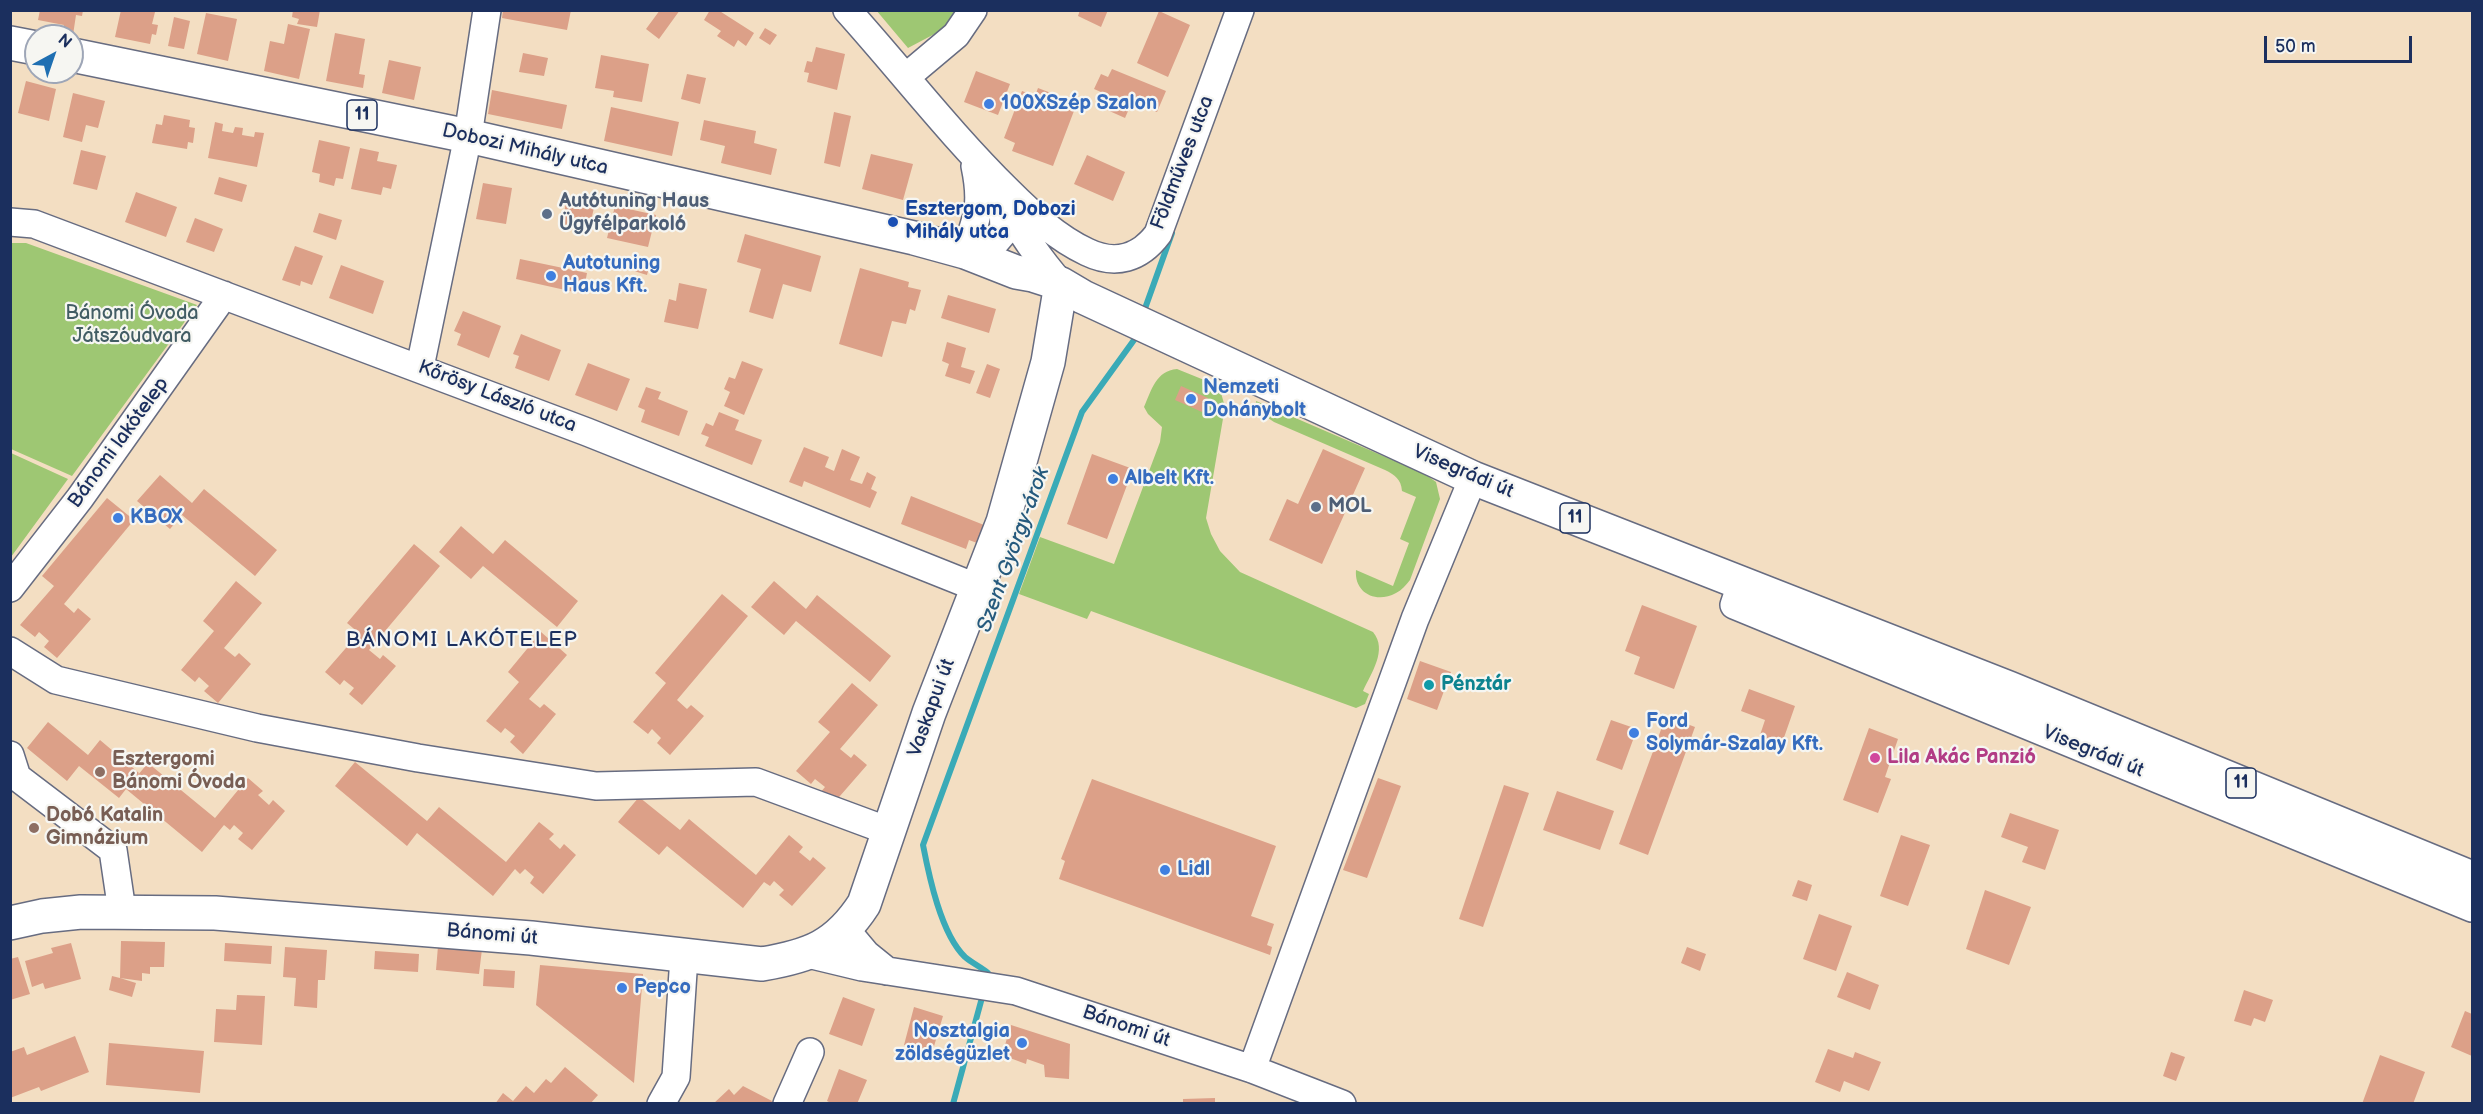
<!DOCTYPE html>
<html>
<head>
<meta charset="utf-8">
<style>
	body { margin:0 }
	#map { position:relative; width:2483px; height:1114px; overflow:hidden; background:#f3dec2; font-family:"Balsamiq Sans",sans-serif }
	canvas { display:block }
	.frame { position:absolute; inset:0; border:12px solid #1b2f5e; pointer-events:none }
	.north { position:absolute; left:24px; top:24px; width:60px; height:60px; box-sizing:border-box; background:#f6f6f2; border:2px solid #9ea6b7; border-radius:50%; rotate:40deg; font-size:16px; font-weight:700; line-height:24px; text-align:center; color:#1b2f5e }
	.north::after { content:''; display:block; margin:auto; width:21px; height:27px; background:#1f6fb2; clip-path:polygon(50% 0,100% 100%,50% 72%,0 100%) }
	.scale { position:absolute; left:2264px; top:36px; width:148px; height:27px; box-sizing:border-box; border:3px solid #1b2f5e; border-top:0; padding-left:8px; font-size:18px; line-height:21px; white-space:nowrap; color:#1b2f5e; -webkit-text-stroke:4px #f6f6f2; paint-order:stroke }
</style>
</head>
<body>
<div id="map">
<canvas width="2483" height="1114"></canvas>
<div class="frame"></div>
<div class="north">N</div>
<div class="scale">50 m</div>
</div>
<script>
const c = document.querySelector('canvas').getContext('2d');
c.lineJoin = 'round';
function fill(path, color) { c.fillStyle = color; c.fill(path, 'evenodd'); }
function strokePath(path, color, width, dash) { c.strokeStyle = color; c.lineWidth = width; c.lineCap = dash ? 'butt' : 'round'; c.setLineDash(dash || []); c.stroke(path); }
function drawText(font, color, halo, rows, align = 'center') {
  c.font = font + ' "Balsamiq Sans",sans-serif'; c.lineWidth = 4.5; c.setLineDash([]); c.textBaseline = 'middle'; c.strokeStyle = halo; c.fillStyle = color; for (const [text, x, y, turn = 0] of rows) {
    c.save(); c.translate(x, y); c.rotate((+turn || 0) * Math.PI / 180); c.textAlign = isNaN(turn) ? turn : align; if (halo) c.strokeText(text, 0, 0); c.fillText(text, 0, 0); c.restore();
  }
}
fill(new Path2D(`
	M876,10L956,11L942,30L908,48Z
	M10,243H26L197,305L72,476L11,449Z
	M1177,369L1219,386L1225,407L1206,518L1211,534L1220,551L1240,572L1373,632C1388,650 1371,673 1363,691L1369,694L1365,704L1356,708L1091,611L1087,619L1019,594L1040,537L1114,564L1160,442L1162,427L1148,414L1144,407C1152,389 1156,371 1177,369Z
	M1256,401L1425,474L1436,482L1440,499L1410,580C1406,585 1402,590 1396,593C1376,604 1354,593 1356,570L1393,586L1409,543L1400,539L1416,497L1402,491C1401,479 1395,475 1385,470L1274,422L1262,414L1256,405Z
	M11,453L68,479L11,557Z`), '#9ec773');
strokePath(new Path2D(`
	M1143,314L1172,233
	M987,978L988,973C981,967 972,963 965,957C941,934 929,876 923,845L1082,412L1134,340L1137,332
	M953,1104L983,994`), '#3aaab7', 6);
fill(new Path2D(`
	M40,10H83L82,16L76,15L73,35L62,33L64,25L38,20Z
	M121,10L155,12L152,24L158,25L156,35L152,34L150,44L115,37Z
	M293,10H320L317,27L297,24L299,19L292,17Z
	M503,10H571L567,30L502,18Z
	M660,10H680L659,39L646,29Z
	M710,10H718L754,33L746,46L738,40L734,47L717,36L721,31L704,20Z
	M1080,10H1108L1101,27L1078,16Z
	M1159,11L1190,25L1168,77L1137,63Z
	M206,13L237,19L228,61L197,54Z
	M174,17L190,21L184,49L168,46Z
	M288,24L310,29L299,79L264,71L270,41L284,44Z
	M765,28L777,35L770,45L759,38Z
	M335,33L365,39L359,74L365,75L363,88L326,81Z
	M816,47L845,54L837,90L807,82L809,73L804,72L807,61L812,62Z
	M523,53L548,58L544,76L519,72Z
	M601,55L649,64L642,102L613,97L614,91L595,88Z
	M389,60L421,67L414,100L382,93Z
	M1112,69L1166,91L1157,112L1132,102L1125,118L1096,105L1101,92L1094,89L1101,74L1108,77Z
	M976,71L1010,84L998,115L964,102Z
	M687,74L706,78L700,104L681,99Z
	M26,81L56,89L49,121L18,113Z
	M1038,88L1077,103L1053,166L1012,151L1015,143L1004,138L1022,91L1035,96Z
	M492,90L567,105L562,129L488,114Z
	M73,93L105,101L98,128L86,125L82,142L63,137Z
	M611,107L679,122L672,156L604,141Z
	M834,112L851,116L840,167L824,163Z
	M164,115L190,120L189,127L195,128L193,143L188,142L187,149L152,143L156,124L162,125Z
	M704,120L756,131L754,143L777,149L771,175L721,163L725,146L700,140Z
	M215,122L223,124L222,131L233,133L235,127L243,128L242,135L254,137L255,132L264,133L257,167L208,158Z
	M319,140L350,147L343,179L336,178L334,186L319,182L320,174L312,172Z
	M360,148L379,152L377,161L397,165L391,189L383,187L381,195L351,189Z
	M81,150L106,156L97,190L73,184Z
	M871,154L913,164L903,200L862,189Z
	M1087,155L1125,172L1113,201L1074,184Z
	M219,177L247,185L242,202L214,194Z
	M483,183L512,188L506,224L476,219Z
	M136,192L177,207L166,237L125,222Z
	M567,197L595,203L589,230L562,224Z
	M615,206L656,215L648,247L607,238Z
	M319,213L342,220L336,240L313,232Z
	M195,218L223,229L214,252L186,242Z
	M745,234L821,256L811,292L783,284L773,319L749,312L761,269L737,262Z
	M295,246L323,256L312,285L301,281L300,286L282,280Z
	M638,256L651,259L647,275L634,271Z
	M520,259L587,273L583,294L516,279Z
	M341,265L384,281L373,314L329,298Z
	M860,268L909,282L908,287L921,290L915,311L910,309L906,324L892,321L882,357L839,344Z
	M679,283L707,289L698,329L664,322L669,299L676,301Z
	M948,295L996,309L989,333L941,318Z
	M463,311L501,326L489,358L457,345L461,334L454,331Z
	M521,334L561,350L549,381L515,368L519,356L513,354Z
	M947,342L966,348L961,367L975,371L970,384L945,376L949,364L942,361Z
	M742,361L763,369L744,415L724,406L730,392L724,389L729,377L735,379Z
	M588,363L630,379L617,411L575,395Z
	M987,364L1000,369L990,398L976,393Z
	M1181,386L1208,398L1202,412L1175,400Z
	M646,387L661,392L658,399L688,411L679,436L641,422L645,410L638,407Z
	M719,412L739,420L735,430L762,440L752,465L705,446L709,437L701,434L706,423L713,426Z
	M804,447L829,457L825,467L834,471L842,449L860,457L850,480L862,484L867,472L876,477L871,489L877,492L870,508L804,481L802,487L789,482Z
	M1323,449L1365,468L1322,564L1269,540L1287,499L1298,504Z
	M1092,454L1133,469L1107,539L1067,524Z
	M160,475L192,503L204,489L277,550L255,576L182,515L170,529L137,501Z
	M911,496L984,525L977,543L969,540L966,549L901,524Z
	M107,498L134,520L64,604L74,613L78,608L91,619L57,658L44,647L49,641L39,632L35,637L20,625L54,586L42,576Z
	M461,526L493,554L505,540L578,601L557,627L483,566L471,579L439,552Z
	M414,544L440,566L369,650L380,659L383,655L396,666L362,705L349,694L354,688L344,680L340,685L325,672L359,633L347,623Z
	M236,581L262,603L224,648L235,657L239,653L251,664L218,703L204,691L209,686L199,677L195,682L181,670L214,631L203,621Z
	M774,581L806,609L817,595L891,656L870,682L796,621L784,635L751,607Z
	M722,594L748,616L677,700L687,709L691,705L704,716L670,755L657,743L661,738L652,729L648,734L633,722L666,683L655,673Z
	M1642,605L1697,626L1674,689L1634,674L1640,657L1625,651Z
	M541,632L567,655L529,699L540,708L544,704L556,714L523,754L510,742L515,736L505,728L501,733L486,721L519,682L508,672Z
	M1420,661L1451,672L1437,710L1407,699Z
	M852,683L878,705L840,749L851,758L854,754L867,765L833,804L820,793L825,787L815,779L811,784L796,771L830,732L818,722Z
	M1749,689L1795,706L1780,749L1758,741L1765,720L1741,711Z
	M1666,716L1695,727L1648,855L1619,844Z
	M1611,720L1637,729L1622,770L1596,760Z
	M48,722L88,755L100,740L139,773L132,782L148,763L215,818L248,778L263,791L258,795L269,805L273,800L285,811L252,850L238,839L243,833L234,825L230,830L224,825L202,852L126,789L119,798L79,766L67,781L27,748Z
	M1869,728L1898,739L1885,777L1891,779L1878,813L1843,800Z
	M355,762L427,821L439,807L506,862L539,822L554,834L549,839L560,849L564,844L576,855L543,894L530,883L534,877L525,869L520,874L515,869L493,896L417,833L407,846L335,786Z
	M1378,778L1401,786L1367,878L1343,870Z
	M1092,779L1276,846L1251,916L1274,924L1267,945L1272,947L1270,955L1059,879L1065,861L1061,859Z
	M1504,785L1529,793L1483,927L1459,919Z
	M1557,791L1614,811L1600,850L1543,830Z
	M639,797L680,830L689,819L756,875L789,835L803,847L799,852L810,861L813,857L826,868L792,906L779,895L784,890L774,881L770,886L764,882L743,908L667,846L659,855L618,822Z
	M2010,813L2059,830L2045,870L2022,862L2028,847L2001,837Z
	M1901,835L1930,845L1908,906L1880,896Z
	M1798,880L1812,885L1807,901L1792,896Z
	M1985,890L2031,907L2009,965L1966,949Z
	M1819,914L1852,926L1836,971L1803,959Z
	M121,941L165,942L164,967H150V974L142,973V981L120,978L136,983L132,997L109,990L112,976L120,978Z
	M71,943L81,979L45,989L43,983L32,987L25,961L53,953L51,948Z
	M225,943L272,946L271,964L224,961Z
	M438,946L482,949L479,974L436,970Z
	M285,947L327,950L325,980H318L317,1008L294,1006L296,978L283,977Z
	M1687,947L1706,954L1700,971L1681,963Z
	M375,951L419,954L418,972L374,969Z
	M18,957L30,994L10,1000V959Z
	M540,965L643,974L634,1083L536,1005Z
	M484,969L515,971L514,988L483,986Z
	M1847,972L1879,985L1870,1010L1837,997Z
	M2244,990L2273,1000L2265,1022L2254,1018L2251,1026L2234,1021Z
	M237,995L265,996L262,1045L214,1042L216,1009L236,1010Z
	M843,997L875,1009L862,1046L829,1034Z
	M914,1007L943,1016L932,1053L904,1045Z
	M2465,1011L2472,1014V1056L2451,1047Z
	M1011,1025L1070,1044L1069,1079L1045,1077L1044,1065L1027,1059L1026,1064L1002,1055Z
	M75,1036L89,1072L41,1091L39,1087L10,1098V1052L24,1047L27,1055Z
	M109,1043L204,1051L200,1093L106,1085Z
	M1828,1049L1853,1058L1855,1052L1881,1062L1869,1091L1844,1081L1840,1092L1815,1082Z
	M2171,1052L2185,1057L2176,1081L2163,1076Z
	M2380,1055L2425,1072L2413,1104H2362Z
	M565,1067L598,1095L590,1104H495L503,1093L513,1101L526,1086L534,1093L546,1079L551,1083Z
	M839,1069L867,1080L857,1104H833L827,1101Z
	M743,1086L772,1101L771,1104H713L729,1089L734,1095Z
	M1215,1098V1104H1183V1099Z`), '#dca088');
const minor = new Path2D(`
	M847,10C901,70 950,134 1008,191C1031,214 1057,238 1087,252C1116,266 1140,258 1158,234L1240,10
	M906,77L956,35L973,10
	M995,190C1016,223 1035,255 1061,284
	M10,222L34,224L587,432L978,588
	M965,252C978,216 983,204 975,166
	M976,256L992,246L1004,232L1003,204
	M420,367L468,136L487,10
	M1741,584L1734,605L2472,908
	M10,588L80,498L224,295
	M10,651L56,680L257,728L418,758L596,786L756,782L875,826L889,835
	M10,755L17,777L113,850L122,911
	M845,929L866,954L887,971
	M808,954L862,967L1016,991L1252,1069L1342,1104
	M1252,1069L1415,619L1473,478
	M661,1104L676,1077L684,957
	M787,1104L810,1052`);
const major = new Path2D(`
	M10,43L36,48
	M72,55L468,136L914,238L965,252L1016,272L1033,275L1061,284L1083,297L1473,478L2009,688L2472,878
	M10,923L42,916L81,912L215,913L531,938L762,964C810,956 837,946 864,904L929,713L1003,522L1048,362L1061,284`);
strokePath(minor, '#676c81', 30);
strokePath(major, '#676c81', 36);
strokePath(minor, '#fff', 27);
strokePath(major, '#fff', 33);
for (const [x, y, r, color] of [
	[989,104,6,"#3f7fe0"],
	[547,214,6,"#5c6f8a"],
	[893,222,6,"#1a4fb4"],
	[551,276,6,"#3f7fe0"],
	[1191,399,6,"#3f7fe0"],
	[1113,479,6,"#3f7fe0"],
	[1316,507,6,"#5c6f8a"],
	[118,518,6,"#3f7fe0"],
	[1429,685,6,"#0f9aa8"],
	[1634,733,6,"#3f7fe0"],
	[1875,758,6,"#d1479c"],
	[100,772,6,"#8d6e63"],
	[34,828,6,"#8d6e63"],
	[1165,870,6,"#3f7fe0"],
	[622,988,6,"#3f7fe0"],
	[1022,1043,6,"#3f7fe0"]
]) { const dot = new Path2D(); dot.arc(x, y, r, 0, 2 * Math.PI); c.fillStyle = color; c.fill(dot); strokePath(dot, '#f6f6f2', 2); }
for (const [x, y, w] of [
	[362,115,30],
	[1575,518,30],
	[2241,783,30]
]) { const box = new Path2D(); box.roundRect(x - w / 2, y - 15, w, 30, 4.5); c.fillStyle = '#f6f6f2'; c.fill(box); strokePath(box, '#1b2f5e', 1.5); }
drawText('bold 18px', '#1b2f5e', null, [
	["11",362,115],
	["11",1575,518],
	["11",2241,783]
]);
drawText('bold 20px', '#366cbe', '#f6f6f2', [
	["100XSzép Szalon",1001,104],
	["Autotuning",563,264],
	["Haus Kft.",563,287],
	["Nemzeti",1203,388],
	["Dohánybolt",1203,411],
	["Albelt Kft.",1125,479],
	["KBOX",130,518],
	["Ford",1646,722],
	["Solymár-Szalay Kft.",1646,745],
	["Lidl",1177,870],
	["Pepco",634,988],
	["Nosztalgia",1010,1032,"right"],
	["zöldségüzlet",1010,1055,"right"]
], 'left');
drawText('20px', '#1b2f5e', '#f6f6f2', [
	["Dobozi Mihály utca",525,150,13],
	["Földműves utca",1183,163,-69],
	["Kőrösy László utca",497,397,21],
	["Bánomi lakótelep",119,443,-54],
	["Visegrádi út",1463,472,23],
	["Vaskapui út",932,708,-70],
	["Visegrádi út",2093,752,22],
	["Bánomi út",492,935,5],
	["Bánomi út",1126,1027,19]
]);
drawText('bold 20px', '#4e5e75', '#f6f6f2', [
	["Autótuning Haus",559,202],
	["Ügyfélparkoló",559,225],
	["MOL",1328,507]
], 'left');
drawText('bold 20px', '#164399', '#f6f6f2', [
	["Esztergom, Dobozi",905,210],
	["Mihály utca",905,233]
], 'left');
drawText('20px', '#425d64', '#f6f6f2', [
	["Bánomi Óvoda",132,314],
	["Játszóudvara",132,337]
]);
drawText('bold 20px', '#0d838f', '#f6f6f2', [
	["Pénztár",1441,685]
], 'left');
drawText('bold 20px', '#b23c85', '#f6f6f2', [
	["Lila Akác Panzió",1887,758]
], 'left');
drawText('bold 20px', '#785e54', '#f6f6f2', [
	["Esztergomi",112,760],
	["Bánomi Óvoda",112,783],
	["Dobó Katalin",46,816],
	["Gimnázium",46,839]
], 'left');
drawText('italic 21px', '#265a7d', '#f6f6f2', [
	["Szent György-árok",1014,550,-70]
]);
c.letterSpacing = '1.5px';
drawText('21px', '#1b2f5e', '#f6f6f2', [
	["BÁNOMI LAKÓTELEP",462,641]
]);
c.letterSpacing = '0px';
</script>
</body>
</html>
